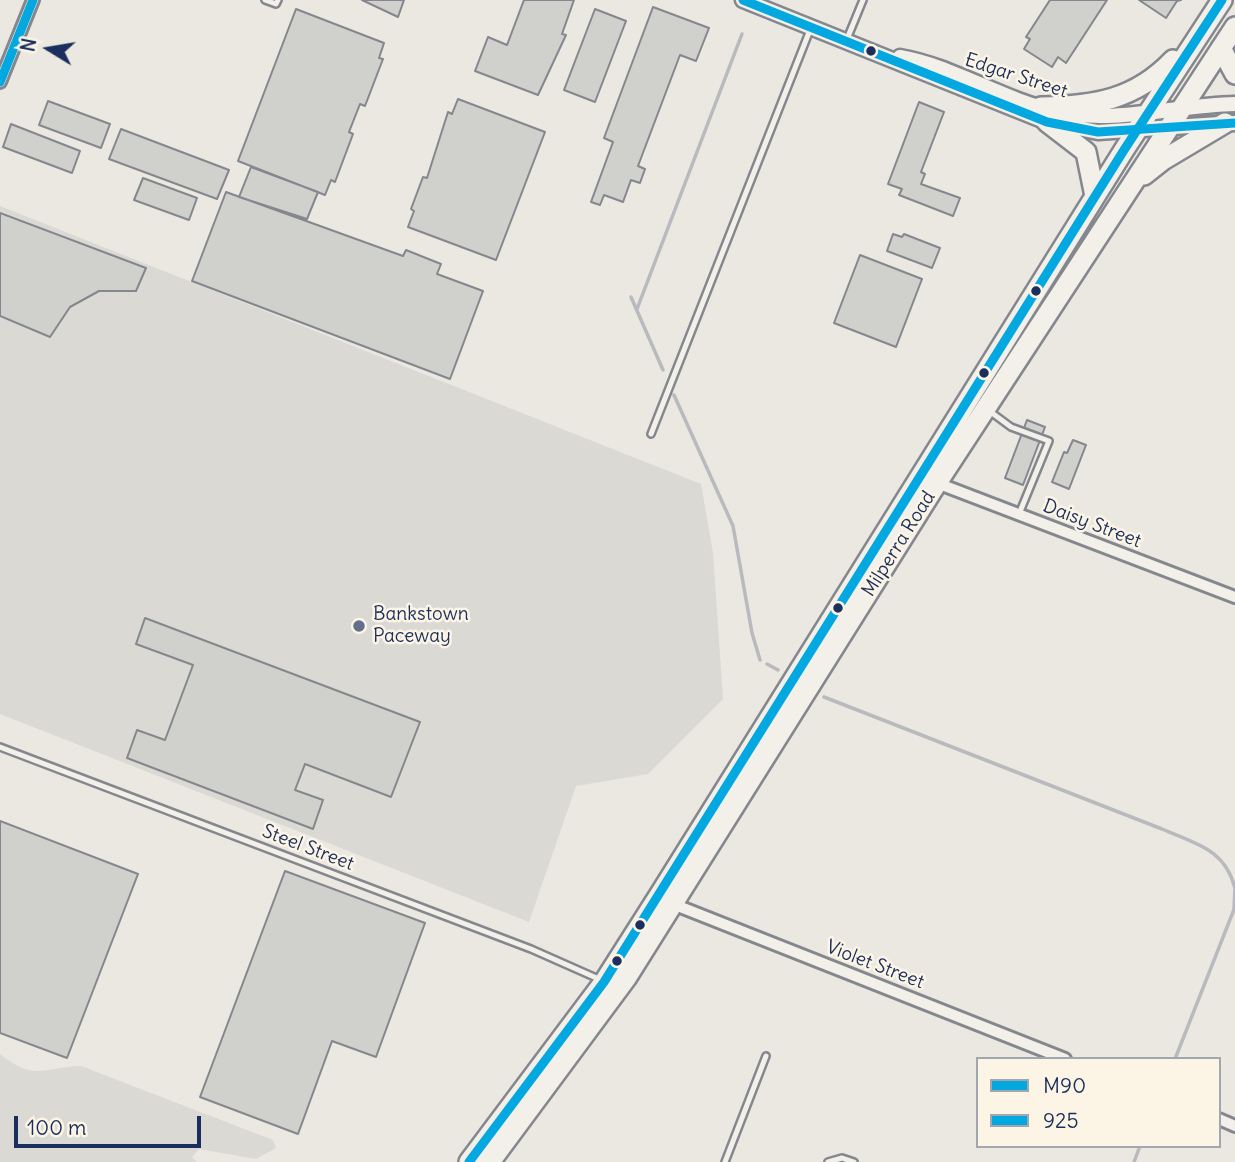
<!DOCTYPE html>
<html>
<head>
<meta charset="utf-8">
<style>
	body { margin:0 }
	#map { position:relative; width:1235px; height:1162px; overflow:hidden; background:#eae8e1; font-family:Delius,sans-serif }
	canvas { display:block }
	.legend { position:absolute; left:976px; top:1057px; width:245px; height:91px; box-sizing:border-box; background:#fcf5e5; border:2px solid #a2a6af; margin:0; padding:9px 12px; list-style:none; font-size:21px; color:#1b2f5e }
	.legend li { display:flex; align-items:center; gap:14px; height:35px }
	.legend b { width:35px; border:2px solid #a2a6af }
	.north { position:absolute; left:14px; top:14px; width:70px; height:70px; -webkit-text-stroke:5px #fcf5e5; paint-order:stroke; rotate:281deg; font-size:19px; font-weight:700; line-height:28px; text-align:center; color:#1b2f5e }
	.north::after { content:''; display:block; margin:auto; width:24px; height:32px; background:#1b2f5e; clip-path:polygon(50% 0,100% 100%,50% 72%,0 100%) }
	.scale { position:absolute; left:14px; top:1116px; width:187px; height:32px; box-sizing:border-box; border:4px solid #1b2f5e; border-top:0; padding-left:9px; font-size:21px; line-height:24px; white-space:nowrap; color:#1b2f5e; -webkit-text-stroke:5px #fcf5e5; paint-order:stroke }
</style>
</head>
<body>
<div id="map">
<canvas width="1235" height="1162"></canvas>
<ul class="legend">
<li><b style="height:9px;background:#03a8e0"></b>M90</li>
<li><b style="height:9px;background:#03a8e0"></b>925</li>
</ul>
<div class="north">N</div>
<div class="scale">100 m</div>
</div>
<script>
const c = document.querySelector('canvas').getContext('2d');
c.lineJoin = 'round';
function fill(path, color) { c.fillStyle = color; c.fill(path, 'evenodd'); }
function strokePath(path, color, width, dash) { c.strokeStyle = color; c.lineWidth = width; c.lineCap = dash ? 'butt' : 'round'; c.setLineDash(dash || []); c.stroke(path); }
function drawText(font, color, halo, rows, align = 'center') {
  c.font = font + ' Delius,sans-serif'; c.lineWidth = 5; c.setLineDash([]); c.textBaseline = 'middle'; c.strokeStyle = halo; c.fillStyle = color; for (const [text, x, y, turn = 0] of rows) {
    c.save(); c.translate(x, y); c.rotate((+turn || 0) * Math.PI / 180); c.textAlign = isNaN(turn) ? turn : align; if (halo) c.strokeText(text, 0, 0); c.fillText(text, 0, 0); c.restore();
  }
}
fill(new Path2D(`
	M0,206L701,484L713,553L723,699L648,774L576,786L529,922L0,714Z
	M0,1054C35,1082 44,1067 81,1066L273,1140L276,1148L256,1159L199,1149L192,1157L197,1162H0Z`), '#dbd9d4');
strokePath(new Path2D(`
	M631,297L663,370
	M637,309L742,34
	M674,395L733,526L752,633L760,660
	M767,664L778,670
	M824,697L1162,829C1196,844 1225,849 1235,888
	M1234,908L1235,889
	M1175,1059L1235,907
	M1134,1162L1140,1146`), '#b8babe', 3.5);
const building = new Path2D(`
	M362,0H404L398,17Z
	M524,0H574L562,34L566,35L538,95L475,71L488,37L507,45Z
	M1050,0H1107L1066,63L1058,57L1052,67L1024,49L1030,39L1026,37Z
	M1139,0H1181L1177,1L1166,18Z
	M653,7L709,28L696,61L680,55L638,166L645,169L640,183L631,180L623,202L604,195L600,205L591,202L613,142L604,138Z
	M296,9L384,43L379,58L383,59L365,106L360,104L349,132L353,134L335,182L331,180L325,195L238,161Z
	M595,9L626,21L595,102L564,90Z
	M458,99L545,132L496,260L408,227L414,211L411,209L423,177L427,178L448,112L452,114Z
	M48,101L110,124L101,148L39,125Z
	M919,102L944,112L921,172L925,174L921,184L960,198L953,216L899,195L902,189L888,184Z
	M11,124L80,151L72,173L3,147Z
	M121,129L229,170L217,199L109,159Z
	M251,167L318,192L307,219L239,197Z
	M143,178L197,198L189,220L134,200Z
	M226,192L403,256L406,250L441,264L437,274L483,291L450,379L192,281Z
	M0,213L146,268L136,291H99L70,307L50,337L0,316Z
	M893,234L902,237L904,234L940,248L932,268L887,251Z
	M860,255L922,279L896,347L834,323Z
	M1027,420L1045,427L1023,485L1005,478Z
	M1073,440L1086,445L1069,489L1052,482L1064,452L1067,453Z
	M145,618L420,722L391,797L305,764L295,790L323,800L313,829L127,758L137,730L165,740L193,665L136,644Z
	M0,821L138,874L67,1058L0,1033Z
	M285,871L425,923L376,1057L332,1041L298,1134L200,1097Z`);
fill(building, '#d0d0cd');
strokePath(building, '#84878d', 2);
const lane = new Path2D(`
	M265,0L276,4L278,0
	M847,39L863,0
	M988,410L1011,427L1049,441L1019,514
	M651,434L810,30
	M0,747L531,949L601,980
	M725,1162L766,1056
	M828,1162L842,1158L854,1162`);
const street = new Path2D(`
	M0,82L33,0
	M937,483L1235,597
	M673,904L1065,1059
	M1219,1119L1235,1126`);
const secondary = new Path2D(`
	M743,0L1047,122L1098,132L1235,123
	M900,57C953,66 1004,101 1058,112C1116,124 1176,105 1235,104`);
const highway = new Path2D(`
	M1221,48L1235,74
	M1041,107C1094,106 1135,100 1173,60
	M1047,122L1086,152L1095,196
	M1144,175L1163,160L1225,123
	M469,1162L604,982L660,894L1124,150L1222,0
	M490,1162L627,977L937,483L1235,27`);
strokePath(lane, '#84878d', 10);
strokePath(street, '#84878d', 16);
strokePath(secondary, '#84878d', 19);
strokePath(highway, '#84878d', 24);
strokePath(lane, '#f3f0ea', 5);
strokePath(street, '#f3f0ea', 10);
strokePath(secondary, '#f3f0ea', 14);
strokePath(highway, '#f3f0ea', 19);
strokePath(new Path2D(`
	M469,1162L604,982L1124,150L1222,0`), '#03a8e0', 9);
strokePath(new Path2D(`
	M743,0L1047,122L1098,132L1235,123
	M0,82L33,0`), '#03a8e0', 9);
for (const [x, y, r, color] of [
	[871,51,6,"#1b2f5e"],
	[1036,291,6,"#1b2f5e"],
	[984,373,6,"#1b2f5e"],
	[838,608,6,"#1b2f5e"],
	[359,626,7,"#63708c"],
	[640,925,6,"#1b2f5e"],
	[617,961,6,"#1b2f5e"]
]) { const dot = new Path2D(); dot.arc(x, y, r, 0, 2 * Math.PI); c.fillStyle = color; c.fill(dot); strokePath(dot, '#fcf5e5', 2.5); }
drawText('19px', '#1b2f5e', '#fcf5e5', [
	["Edgar Street",1016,76,18],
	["Daisy Street",1092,524,21],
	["Milperra Road",899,544,-58],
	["Steel Street",308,848,21],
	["Violet Street",875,965,21]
]);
drawText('19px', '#1b2f5e', '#fcf5e5', [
	["Bankstown",373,615],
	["Paceway",373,637]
], 'left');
</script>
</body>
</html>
